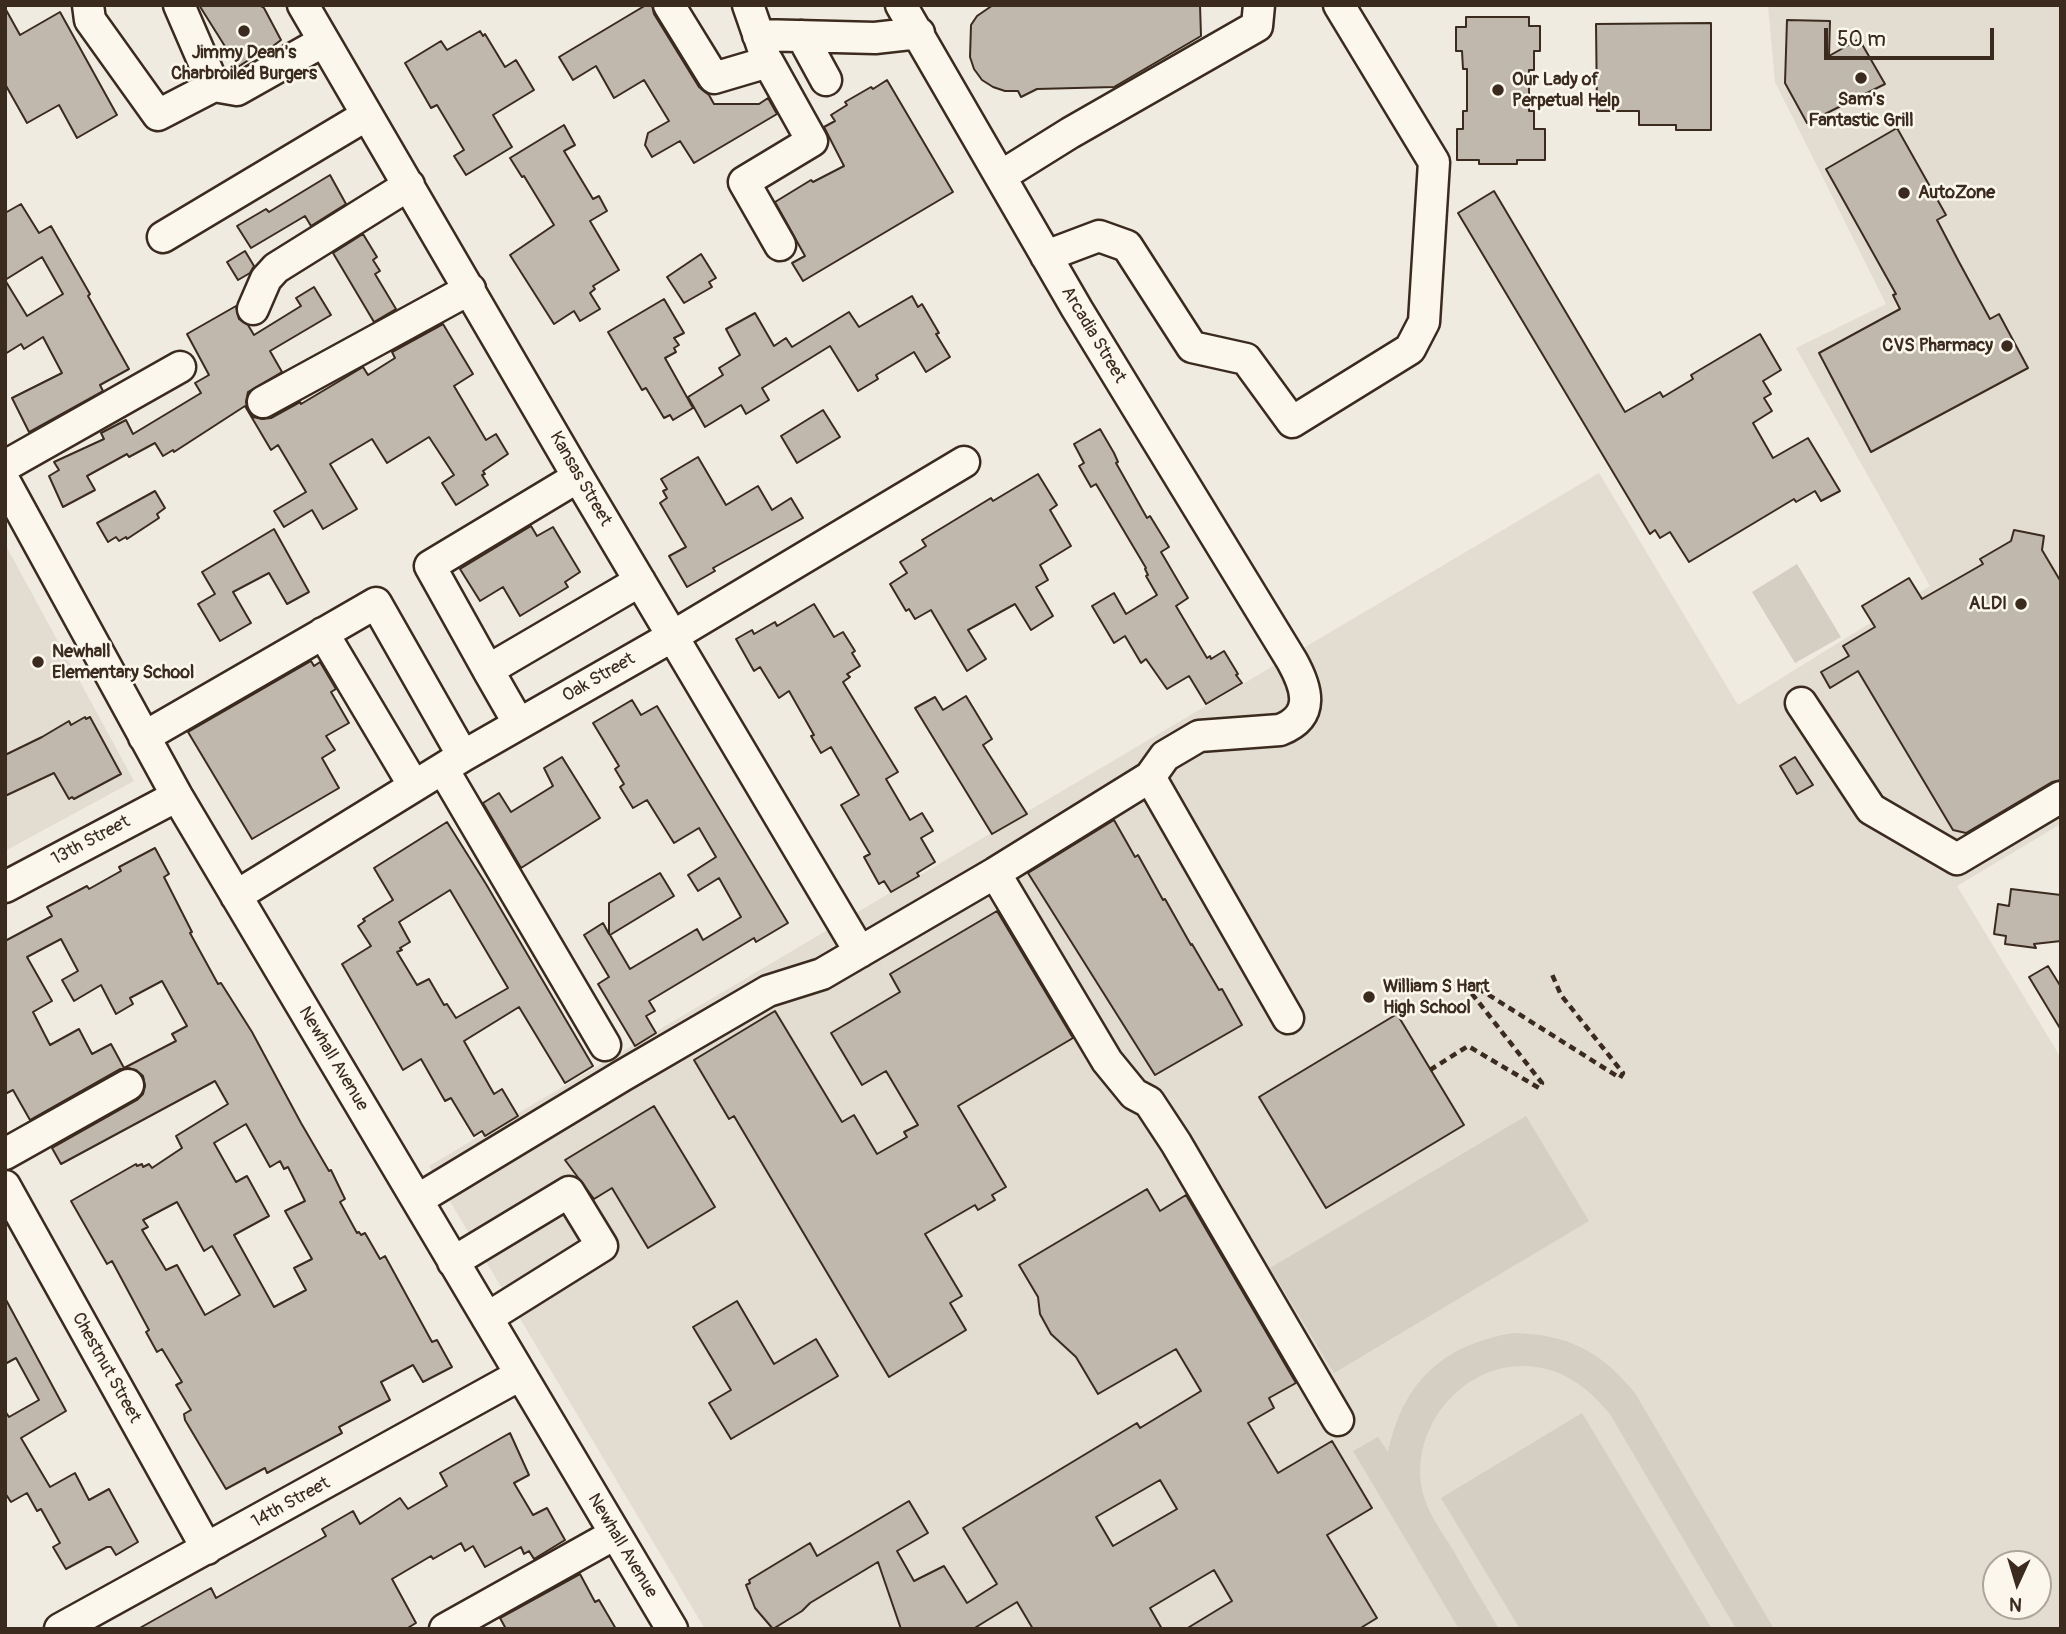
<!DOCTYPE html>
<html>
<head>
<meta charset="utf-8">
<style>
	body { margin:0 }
	#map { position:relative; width:2066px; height:1634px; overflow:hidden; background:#f0ebe0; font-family:Pangolin,sans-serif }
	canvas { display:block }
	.frame { position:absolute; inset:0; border:7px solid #3b2a1e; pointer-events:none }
	.north { position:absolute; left:1982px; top:1550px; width:70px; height:70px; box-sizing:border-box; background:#fbf7ec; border:2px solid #aea59a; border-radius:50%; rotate:184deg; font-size:19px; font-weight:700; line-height:28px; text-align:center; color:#3b2a1e }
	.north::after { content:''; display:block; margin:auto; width:24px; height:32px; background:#3b2a1e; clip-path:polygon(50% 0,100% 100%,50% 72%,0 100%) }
	.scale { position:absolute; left:1824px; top:28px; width:170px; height:32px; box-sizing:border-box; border:4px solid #3b2a1e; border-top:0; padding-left:9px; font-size:21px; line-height:24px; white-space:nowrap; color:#3b2a1e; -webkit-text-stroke:5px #fbf7ec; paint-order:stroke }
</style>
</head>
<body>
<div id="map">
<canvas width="2066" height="1634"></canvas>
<div class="frame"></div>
<div class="north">N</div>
<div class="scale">50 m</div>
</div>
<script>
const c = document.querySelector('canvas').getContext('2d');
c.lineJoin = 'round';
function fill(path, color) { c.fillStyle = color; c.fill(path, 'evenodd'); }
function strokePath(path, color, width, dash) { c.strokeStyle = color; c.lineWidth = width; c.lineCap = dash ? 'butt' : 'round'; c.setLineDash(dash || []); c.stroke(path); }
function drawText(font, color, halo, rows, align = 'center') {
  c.font = font + ' Pangolin,sans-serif'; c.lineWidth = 5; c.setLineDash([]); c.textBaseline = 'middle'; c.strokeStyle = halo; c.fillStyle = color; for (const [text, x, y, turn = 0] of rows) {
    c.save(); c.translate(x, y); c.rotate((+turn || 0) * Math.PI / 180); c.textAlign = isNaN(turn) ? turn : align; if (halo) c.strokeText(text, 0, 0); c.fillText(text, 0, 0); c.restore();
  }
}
fill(new Path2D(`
	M1768,5H2061V824L1957,886L2061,1058V1629H705L429,1166L1599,473L1738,705L1930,586L1796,348L1886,304L1775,82ZM1996,1564H2038V1606H1996Z
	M5,544L134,781L5,851Z`), '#e2dcd1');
fill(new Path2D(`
	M1797,564L1841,637L1795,663L1752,592Z
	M1526,1116L1589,1221L1334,1373L1270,1268Z
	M1513,1333C1567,1334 1601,1351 1635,1393L1774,1629H1736L1610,1414C1593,1394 1576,1378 1550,1370C1480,1349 1413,1413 1421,1483C1424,1508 1440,1529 1453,1550C1468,1577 1484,1603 1499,1629H1459L1353,1451L1378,1437L1388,1452C1403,1382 1442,1345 1513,1333Z
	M1582,1413L1712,1629H1713H1520L1441,1498Z`), '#d5cec3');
const building = new Path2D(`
	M199,5H259L264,8L281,40L273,46L274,49L258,58L256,55L238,67Z
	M646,5H652L654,14L699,87L709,95L714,104H759L768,98L777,114L694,163L680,141L652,157L645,145L648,133L669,121L644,80L614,98L596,66L573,80L559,57Z
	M993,5H1200L1201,36L1114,87L1037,89L1021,97L1018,91H1005L993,87L982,80L974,69L970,57L971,25L977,16Z
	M5,8L20,35L60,12L117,115L77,138L59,105L27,123L5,84Z
	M1466,17H1529V26H1540V51H1534V70H1529V111H1534V129H1545V160H1517V164H1479V160H1457V129H1463V111H1467V69H1463L1462,51H1456V27H1466Z
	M1787,20L1830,21L1829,56L1859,39L1885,84L1807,123L1785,83Z
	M1711,23V130H1676V125H1639V111H1597L1596,24Z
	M480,31L483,36L485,34L505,67L516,60L534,90L493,115L512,147L466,175L454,156L464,150L437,105L431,108L405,63L441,41L447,50Z
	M887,80L953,192L803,281L792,263L805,256L775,202L811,180L813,182L844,166L824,127L835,121L831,115L847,105L845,102L871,87L873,89Z
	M564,125L575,145L564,151L593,199L599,196L607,211L590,221L619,270L593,286L595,289L590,293L600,309L580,321L574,311L554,324L510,255L554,225L524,176L522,177L510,158Z
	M1897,128L1946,215L1937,220L1959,262L1990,319L1999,314L2028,368L1871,452L1819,353L1900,309L1893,295L1896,294L1826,169Z
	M330,175L346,204L311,226L305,216L251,248L237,226L266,209L269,212Z
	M1494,191L1625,412L1660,392L1663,397L1693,379L1691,375L1760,334L1781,370L1763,381L1771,394L1764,398L1772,411L1753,423L1773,458L1808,438L1840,491L1821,501L1815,491L1796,502L1794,499L1689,562L1670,532L1660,538L1655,530L1650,534L1458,213Z
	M21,204L39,233L51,226L90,294L88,296L129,369L100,385L103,391L29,432L12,398L62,373L43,337L24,349L21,344L5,354V280L27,316L63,294L42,257L5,280V213Z
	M363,234L377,257L373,260L380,271L375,274L396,309L374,322L333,253Z
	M245,251L254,266L250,273L238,280L227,262Z
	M701,254L716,278L709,282L712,287L684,303L667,277Z
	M314,287L331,315L270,351L282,372L248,392L246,402L248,411L253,417L262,419L271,418L300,402L301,404L363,367L368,375L395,358L392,352L443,324L473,374L454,386L486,440L496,434L508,454L483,471L485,474L482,475L488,485L456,505L442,483L454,475L429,437L387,463L372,439L330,464L357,509L323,529L312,510L284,527L274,511L306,492L278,445L271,450L245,406L174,452L173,450L163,456L155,443L129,457L127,454L87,476L95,490L63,507L49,476L59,470L54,462L104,439L101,433L126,420L133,434L201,393L195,383L209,375L187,334L236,306L239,319L248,325L254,335L301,306L296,298Z
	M912,296L918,307L922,304L939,333L936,334L950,357L926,372L914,352L876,375L878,379L858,391L830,346L762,388L769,400L746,414L741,405L705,427L688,397L723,375L719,368L740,355L726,329L755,313L774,346L786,338L792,347L849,312L859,327Z
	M664,299L684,333L674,338L679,345L674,348L676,352L665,358L693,408L673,420L670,415L664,418L646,388L642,390L608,332Z
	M823,410L840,437L797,463L781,436Z
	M1100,429L1114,453L1118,462L1116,463L1147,518L1150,516L1169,547L1161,552L1188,598L1176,606L1207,658L1210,656L1211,659L1224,651L1238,674L1236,675L1242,683L1206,704L1189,676L1167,689L1146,659L1141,663L1125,636L1114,643L1092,606L1114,593L1126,614L1157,595L1146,576L1148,575L1145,569L1146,568L1096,484L1091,487L1079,466L1084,463L1074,444Z
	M698,457L726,505L758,486L772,510L791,498L803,518L713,568L715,571L687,587L669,556L686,547L660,503L667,498L663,491L667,489L661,479Z
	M1038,474L1057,505L1050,510L1071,546L1040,565L1048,580L1036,587L1053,616L1031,630L1015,604L968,630L986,659L967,671L931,610L915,619L909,609L906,611L890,584L907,573L900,562L926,546L922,540L991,498L993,501Z
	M155,491L165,508L157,514L159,518L127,539L126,537L119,541L116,537L108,542L97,523Z
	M531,526L537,536L553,527L580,572L565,582L568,587L520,616L503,587L480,601L460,569Z
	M274,529L309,592L287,604L269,573L233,592L251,623L220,641L198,604L215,594L202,572Z
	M2014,530L2044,536L2042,550L2061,582V780L2052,782L1966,833L1953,830L1858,671L1830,688L1821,672L1849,656L1843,646L1875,627L1862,606L1909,578L1922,599L1983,564L1980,559L2011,541Z
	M814,604L834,637L843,632L855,651L852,653L860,666L847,674L850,677L843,682L898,772L886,779L910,820L922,813L933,831L921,838L935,862L917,873L919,876L891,892L884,881L879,884L864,857L870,854L841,805L859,795L831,747L821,753L811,736L814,735L789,691L779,698L760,667L754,671L736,639L752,630L754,634L775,622L777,626Z
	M311,661L314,666L320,662L336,689L331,692L349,723L326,736L335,750L322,758L339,788L252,839L188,732Z
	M966,696L992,739L983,745L1027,814L992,834L915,708L935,697L943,710Z
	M632,700L641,715L657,706L788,923L756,942L754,938L649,1001L655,1011L646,1016L656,1033L635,1046L598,984L609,977L584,935L603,923L609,934V903L660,873L674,896L610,935L630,969L697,929L703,940L741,917L719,878L698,891L688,875L716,857L699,828L674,843L647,800L633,808L620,787L624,784L615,769L619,766L593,723Z
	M85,717L86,719L90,717L121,774L74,799L72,797L69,799L54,773L5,796V755L42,737L69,721L71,725Z
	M562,757L600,818L521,868L483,803L499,793L511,812L553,786L544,768Z
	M1795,757L1813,785L1797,794L1780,766Z
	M1114,820L1135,857L1138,855L1163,900L1165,899L1191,945L1192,944L1219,990L1222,989L1242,1025L1155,1075L1028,873Z
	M447,822L486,884L593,1066L565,1083L519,1007L464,1041L494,1094L502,1089L518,1116L485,1136L482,1131L474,1136L451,1098L445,1101L421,1059L403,1070L342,964L371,946L358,926L365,921L363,919L393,900L374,868ZM450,890L508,988L456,1018L447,1004L444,1005L429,979L417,985L397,952L402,950L400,948L410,942L399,922Z
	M155,848L169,874L164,877L192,932L190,933L218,984L221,983L252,1032L301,1123L329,1171L331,1170L345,1199L340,1202L357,1233L359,1232L361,1235L365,1233L380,1259L385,1256L432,1342L437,1340L452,1367L423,1382L413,1365L381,1382L390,1400L339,1427L342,1433L267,1473L265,1468L226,1489L185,1420L184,1414L191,1410L176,1385L182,1382L162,1349L157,1352L146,1332L149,1330L112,1261L107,1264L71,1201L136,1164L137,1166L142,1164L143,1167L149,1164L152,1168L182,1148L176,1136L228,1104L215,1081L61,1164L52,1148L137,1100L143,1094L145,1086L143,1076L136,1070L128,1068L120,1069L30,1120L13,1090L5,1094V941L52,916L47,907L87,886L89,889L121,871L119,867ZM61,939L78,971L62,980L74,1001L101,985L116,1014L133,1004L130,998L162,981L187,1026L172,1034L176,1041L124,1068L111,1044L92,1054L79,1029L50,1045L33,1012L52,1001L27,957ZM246,1124L270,1167L280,1161L284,1169L288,1167L305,1201L285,1211L312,1259L294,1268L306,1290L274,1307L234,1235L269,1216L247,1176L236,1182L214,1143ZM177,1202L204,1251L212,1246L240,1295L205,1315L177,1265L166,1270L142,1230L148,1227L143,1220Z
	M2011,889L2061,895V941L2034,944L2036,948L2005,944L2006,936L1994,934L1998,904L2009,906Z
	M997,911L1073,1038L958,1106L1006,1187L992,1195L995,1200L978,1210L975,1205L925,1234L962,1296L950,1303L966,1330L889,1377L734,1116L729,1119L694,1060L775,1011L842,1122L854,1115L877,1154L907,1137L904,1132L918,1125L886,1071L862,1085L831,1033L900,992L890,974Z
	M2048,966L2061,987V1030L2029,977Z
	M1397,1014L1464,1125L1326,1208L1259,1097Z
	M654,1106L715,1207L648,1248L612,1188L594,1199L565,1160Z
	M1147,1189L1160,1211L1186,1195L1296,1383L1269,1398L1274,1408L1248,1423L1278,1473L1332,1441L1372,1508L1327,1535L1377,1618L1359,1629H1186L1232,1601L1214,1570L1150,1608L1162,1629H1033L1017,1602L973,1629H901L878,1562L810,1603L802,1611L773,1629L755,1608L746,1585L750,1583L749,1580L810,1543L817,1556L909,1501L928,1533L897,1551L914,1581L944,1566L967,1603L997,1584L963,1528L1137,1423L1140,1428L1201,1391L1176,1349L1098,1394L1076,1357L1051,1334L1040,1314L1038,1297L1019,1265ZM1160,1480L1177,1509L1113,1546L1096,1517Z
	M5,1298L66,1411L21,1438L50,1487L75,1473L89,1500L109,1489L138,1542L116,1555L111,1547H107L66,1569L53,1547L60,1543L41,1509L37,1511L27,1493L11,1502L5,1493V1411L9,1417L39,1400L16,1358L5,1364Z
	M737,1301L774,1364L816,1339L838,1376L731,1439L709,1403L731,1390L693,1327Z
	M510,1433L529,1475L514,1483L533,1515L547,1508L565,1540L534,1559L529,1551L524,1554L521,1547L485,1567L473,1546L465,1551L461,1543L433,1559L431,1556L392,1579L416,1623L406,1629H138L211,1588L216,1598L326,1536L322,1529L353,1511L360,1524L400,1498L408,1509L447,1486L440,1473Z
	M580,1574L595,1602L599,1600L616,1629H506L500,1618Z`);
fill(building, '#c0b8ad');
strokePath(building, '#3b2a1e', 2);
const minor = new Path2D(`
	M88,5L90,20L158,115L214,86L237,90L324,41
	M179,5L214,86
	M303,5L578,477L860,952
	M669,5L714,78L768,62L812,141L744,182L780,245
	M748,5L764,51
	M758,35L875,38L919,33
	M802,36L826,80
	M1001,176L1070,133L1257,26L1259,5
	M163,237L367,115
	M1046,256L1099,236L1127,246L1192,347L1246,359L1292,422L1410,349L1424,322L1434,162L1339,5
	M253,309L266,279L276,268L409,185
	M263,402L470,289
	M5,466L180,367
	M578,477L430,566L488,670L640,581
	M5,482L177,796L672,1629
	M323,633L414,786
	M488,670L519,724
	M1801,703L1871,809L1957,859L2061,797
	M144,737L376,603L463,756
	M443,769L605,1045
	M1150,777L1288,1018
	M995,873L1107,1061L1134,1094L1149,1102L1176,1143L1338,1420
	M5,887L177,796
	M236,896L463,756L673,636L964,462
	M5,1154L128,1085
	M5,1186L207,1549
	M417,1200L622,1076L768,991L822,974L995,873L1150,777L1165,756L1199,736L1280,730C1316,716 1307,688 1292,661L1077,309L901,5
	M453,1262L569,1192L602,1246L487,1318
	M60,1629L520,1375
	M445,1629L615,1534`);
strokePath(minor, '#3b2a1e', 35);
strokePath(new Path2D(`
	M1430,1070L1468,1046L1539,1088L1542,1083L1469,990L1473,985L1620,1078L1623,1073L1561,995L1551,972`), '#3b2a1e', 4.5, [7, 5]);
strokePath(minor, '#fbf7ec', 30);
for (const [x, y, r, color] of [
	[244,31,7,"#3b2a1e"],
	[1861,78,7,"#3b2a1e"],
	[1498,90,7,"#3b2a1e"],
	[1904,193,7,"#3b2a1e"],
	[2007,346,7,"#3b2a1e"],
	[2021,604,7,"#3b2a1e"],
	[38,662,7,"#3b2a1e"],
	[1369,997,7,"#3b2a1e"]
]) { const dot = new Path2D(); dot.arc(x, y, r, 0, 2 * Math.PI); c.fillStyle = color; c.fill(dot); strokePath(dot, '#fbf7ec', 2.5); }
drawText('bold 18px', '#3b2a1e', '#fbf7ec', [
	["Jimmy Dean's",244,53,"center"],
	["Charbroiled Burgers",244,74,"center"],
	["Our Lady of",1512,80],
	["Perpetual Help",1512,101],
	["Sam's",1861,100,"center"],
	["Fantastic Grill",1861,121,"center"],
	["AutoZone",1918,193],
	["CVS Pharmacy",1993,346,"right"],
	["ALDI",2007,604,"right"],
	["Newhall",52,652],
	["Elementary School",52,673],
	["William S Hart",1383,987],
	["High School",1383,1008]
], 'left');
drawText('18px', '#3b2a1e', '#fbf7ec', [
	["Arcadia Street",1093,335,59],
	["Kansas Street",580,479,60],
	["Oak Street",599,678,-30],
	["13th Street",91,841,-28],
	["Newhall Avenue",333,1059,59],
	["Chestnut Street",106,1368,61],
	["14th Street",291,1503,-29],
	["Newhall Avenue",622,1546,59]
]);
</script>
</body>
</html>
